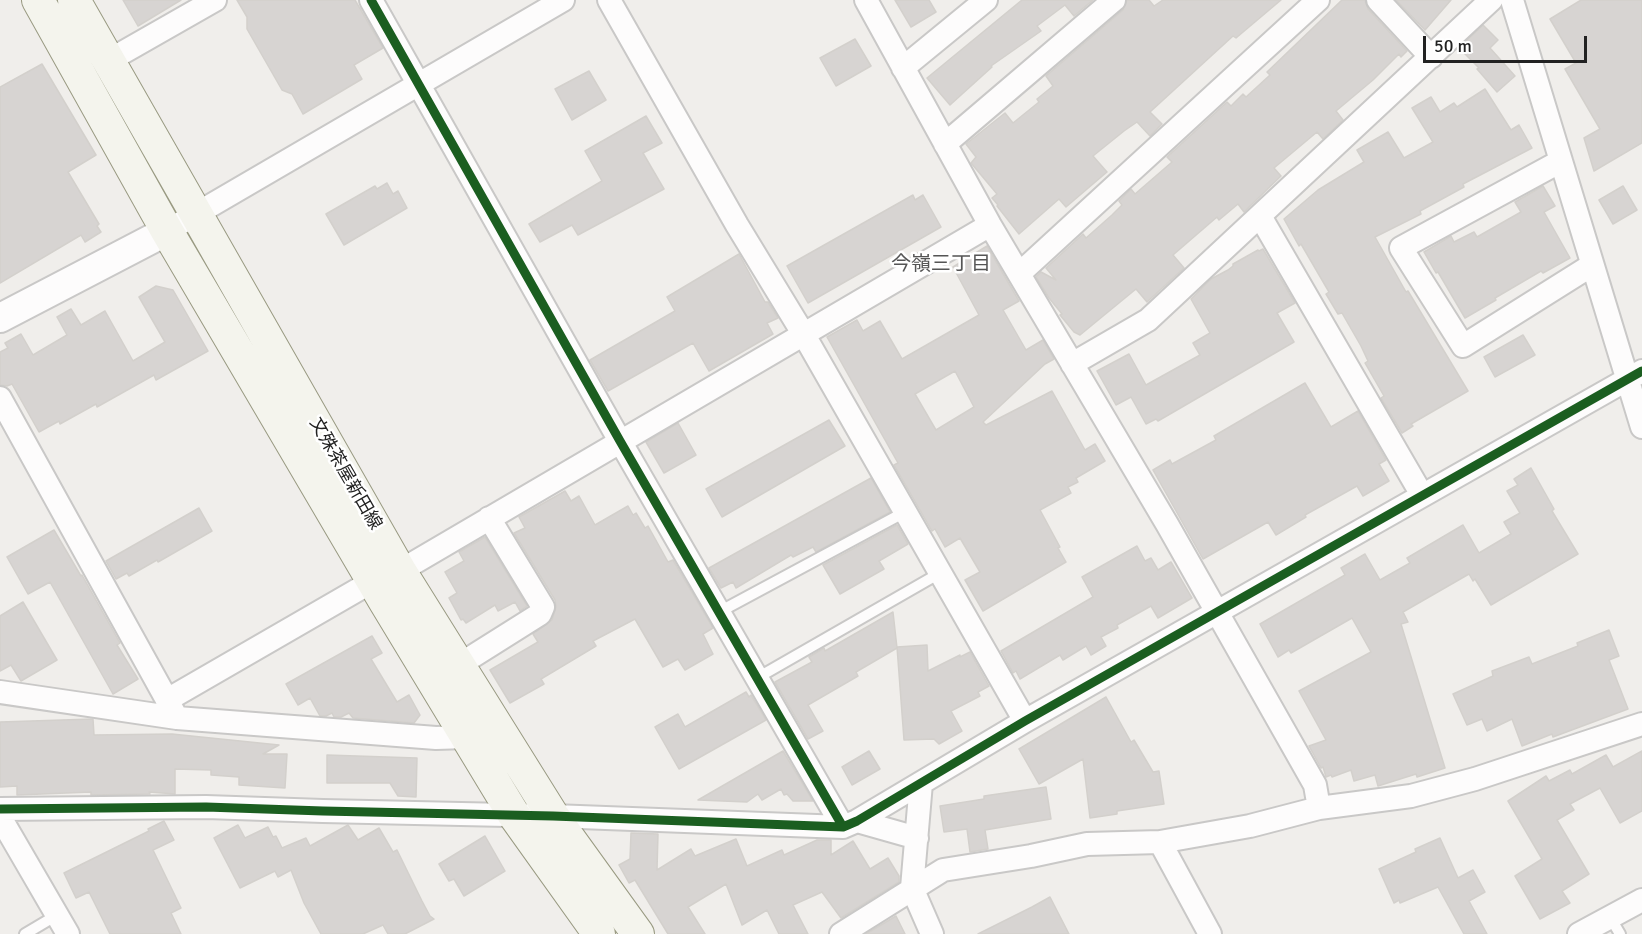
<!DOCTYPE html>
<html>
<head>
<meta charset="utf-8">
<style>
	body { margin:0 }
	#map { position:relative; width:1642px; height:934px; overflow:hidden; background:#f0eeeb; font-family:Signika,sans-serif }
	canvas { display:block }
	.scale { position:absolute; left:1423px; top:36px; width:164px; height:27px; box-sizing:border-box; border:3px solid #222; border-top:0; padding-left:8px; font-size:18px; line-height:21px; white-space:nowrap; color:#222; -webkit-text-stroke:4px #fff; paint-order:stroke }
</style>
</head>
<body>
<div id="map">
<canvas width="1642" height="934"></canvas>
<div class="scale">50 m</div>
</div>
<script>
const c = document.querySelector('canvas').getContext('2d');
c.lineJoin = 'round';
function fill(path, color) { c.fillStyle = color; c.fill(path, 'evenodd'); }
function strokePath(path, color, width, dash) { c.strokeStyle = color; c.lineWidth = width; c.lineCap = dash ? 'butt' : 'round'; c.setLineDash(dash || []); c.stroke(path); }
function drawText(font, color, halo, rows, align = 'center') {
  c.font = font + ' Signika,"Noto Sans JP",sans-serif'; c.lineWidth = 5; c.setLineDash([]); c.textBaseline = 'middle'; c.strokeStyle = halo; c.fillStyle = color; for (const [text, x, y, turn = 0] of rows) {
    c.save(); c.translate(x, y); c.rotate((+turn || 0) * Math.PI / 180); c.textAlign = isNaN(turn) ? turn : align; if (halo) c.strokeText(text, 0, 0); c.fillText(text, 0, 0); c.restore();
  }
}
const building = new Path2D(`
	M123,0H181L138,26Z
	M237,0H355L383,48L354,65L362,79L303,114L292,94L282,90L247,29V17Z
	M895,0H929L936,12L911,27Z
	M1022,0H1093L1074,16L1065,5L1037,26L1041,31L991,66L992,67L950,105L927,78Z
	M1127,0H1149L1154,6L1163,0H1281L1236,38L1233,36L1150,112L1162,124L1150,136L1137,122L1124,131L1093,156L1107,172L1066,207L1059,199L1019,234L997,206L998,205L992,198L997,194L971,163L976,157L966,144L1005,113L1013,123L1039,102L1037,99L1053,86L1046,76L1123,10Z
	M1342,0H1365L1368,9L1407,51L1401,57L1399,54L1373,80L1336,111L1343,120L1323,139L1317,132L1274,168L1281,176L1244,212L1238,204L1219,220L1217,217L1173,255L1184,268L1147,302L1136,289L1080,335L1074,332L1060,315L1062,314L1049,298L1036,277L1041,272L1056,280L1046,268L1083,234L1086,238L1112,215L1122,205L1119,201L1131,189L1135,194L1172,162L1167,157L1227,102L1231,106L1243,94L1246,97L1270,75L1267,72Z
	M1396,0H1451L1425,30Z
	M1581,0H1642V143L1594,171L1584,138L1600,129L1565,69L1576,63L1550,19Z
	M1483,25L1498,40L1490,48L1515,76L1497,92L1477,69L1479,68L1459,48Z
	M855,39L871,66L836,86L820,58Z
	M42,64L96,155L68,172L99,224L97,226L101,232L85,242L81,235L0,283V87Z
	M589,71L606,100L572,120L555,89Z
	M1485,89L1511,130L1519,125L1532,148L1463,184L1464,187L1420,211L1421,214L1375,237L1406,292L1408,291L1468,391L1411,424L1413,426L1402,433L1381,398L1384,396L1365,363L1368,361L1361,346L1342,313L1338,314L1326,294L1329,292L1301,244L1299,246L1284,219L1318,190L1364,162L1357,150L1388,132L1404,158L1433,142L1412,108L1431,97L1440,112L1454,103L1457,107Z
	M646,116L662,143L643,153L664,189L578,235L572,225L540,242L529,224L602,181L585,151Z
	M387,183L393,194L398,191L407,208L344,245L326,214L375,186L377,189Z
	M1543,186L1555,206L1544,212L1570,258L1543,273L1541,271L1495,298L1496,300L1465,318L1438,272L1436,273L1424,252L1451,236L1454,242L1474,232L1477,237L1521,212L1515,202Z
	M1623,186L1637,210L1613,224L1599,200Z
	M913,195L915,200L923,195L941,227L808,303L787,266Z
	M987,246L1019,301L1003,310L1026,350L1043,340L1054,359L1045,364L983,422L986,425L1052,391L1085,450L1095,444L1105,461L1076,478L1078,482L1068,487L1071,493L1040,510L1060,547L1058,548L1066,562L983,611L965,580L980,572L960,538L945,547L935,529L932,531L894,465L898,463L827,337L857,320L863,331L880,321L902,359L979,315L953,267ZM955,371L974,407L936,430L915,394Z
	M1263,249L1295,303L1277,313L1294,342L1158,421L1156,419L1146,424L1131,397L1116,405L1097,371L1129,354L1146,385L1200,355L1193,343L1210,333L1191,299L1211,279L1228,270L1233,266V264L1258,250L1259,251Z
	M739,254L765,302H768L778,318L767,323L773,334L709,371L693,343L608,391L590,360L675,311L667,297Z
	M156,286L173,290L208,351L156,380L154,375L97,407L96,404L60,424L59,421L39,432L12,384L7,386L0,385V352L8,348L5,343L21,334L33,355L67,335L57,317L71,309L81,325L105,311L133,361L165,342L139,297Z
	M1523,335L1535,355L1495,377L1484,357Z
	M1305,383L1331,427L1358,411L1386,460L1379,464L1389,481L1363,496L1357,486L1305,515L1306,517L1276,535L1268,522L1203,559L1153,470L1170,460L1172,464L1216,440L1214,436Z
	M829,420L845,446L722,517L706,489Z
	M678,423L696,455L664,473L646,442Z
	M1531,468L1554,509L1552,511L1578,554L1491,605L1475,579L1473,581L1469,574L1403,612L1408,622L1401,624L1445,768L1417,777L1416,774L1378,786L1375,775L1354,781L1351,770L1332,777L1331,775L1326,777L1323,767L1321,768L1309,746L1326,740L1299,691L1371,652L1352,618L1291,653L1289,650L1278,657L1260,624L1345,575L1341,568L1365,554L1380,580L1410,563L1407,558L1463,525L1479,553L1511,534L1504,522L1520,513L1507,491L1518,485L1514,479Z
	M871,478L890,512L816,552L813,547L793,557L791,555L736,588L733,582L721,588L709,568Z
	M565,491L571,501L579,496L595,525L628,506L633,515L636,513L645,528L648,526L668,562L673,560L713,628L703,634L713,654L685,670L678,659L663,667L635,619L593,641L596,646L541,679L544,684L510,703L490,670L538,642L533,634L552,620L556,607L555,600L514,533L525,528L519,517Z
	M199,508L212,531L158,562L157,560L129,576L127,573L116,579L106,561Z
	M897,525L908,544L879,561L884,569L840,594L823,565Z
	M54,530L81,576L82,575L120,643L117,645L138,679L113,694L50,582L28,594L7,557Z
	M485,537L527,606L520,611L515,602L498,611L495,605L466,623L463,619L461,620L449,598L457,593L445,572L464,561L459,552Z
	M1137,546L1145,561L1151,558L1158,570L1171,562L1192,598L1158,618L1151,606L1117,625L1118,628L1101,637L1106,646L1091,655L1086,646L1063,660L1060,655L1020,679L1016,671L1013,673L1001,651L1093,597L1082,577Z
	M23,602L57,660L21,681L11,665L0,671V616Z
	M893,612L897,648L856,672L858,676L808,705L823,731L808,739L775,682L812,662L809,657L824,648L825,651Z
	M1609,630L1619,656L1609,660L1628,709L1553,737L1552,734L1522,746L1512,719L1487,731L1482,719L1467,725L1453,694L1493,676L1492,671L1529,657L1532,664L1578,646L1577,643Z
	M372,636L382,653L371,659L397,702L409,695L420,715L414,723L353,718L349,713L341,717H334L332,713L326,716H320L310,698L298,705L286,684Z
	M927,645L928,671L960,655V657L970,652L989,686L978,692L980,696L951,711L962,731L939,744L934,739L904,740L897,647Z
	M746,692L749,697L751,695L766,720L679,769L655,727L678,714L685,727Z
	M1106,697L1131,742L1134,740L1153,772L1159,771L1164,804L1117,811V814L1090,818L1083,759L1039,784L1019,749Z
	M93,719L94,735L172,734L279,745L263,754H287L285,788L239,785V777L211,775V770L175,769V794L149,792L150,794L91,795V792L17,795V786L0,787V722Z
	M783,751L813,801H793L787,794L784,795L781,789L762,800L758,794L747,802L698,800Z
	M869,751L880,769L852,785L842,767Z
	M1642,751V811L1620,823L1600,788L1570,804L1574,810L1557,820L1589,874L1562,891L1570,903L1540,919L1515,876L1542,859L1508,801L1546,776L1549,781L1570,770L1572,774L1606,755L1613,767Z
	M327,755L417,758L416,797L398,796L390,783H327Z
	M1046,787L1051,819L985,830L988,849L970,852L967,829L944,832L940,806L984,799V796Z
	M164,821L174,840L153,850L181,908L171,913L181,934H110L89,892L76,898L64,873L149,831L148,829Z
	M238,825L245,838L268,827L273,837L276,836L282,848L306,838L310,846L348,825L358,840L379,828L393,852L397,850L422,901L430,916L434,919L405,934H388L383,925L363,934H321L304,903L291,870L278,877L275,871L240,888L214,838Z
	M631,833L658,834L657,870L691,849L695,856L736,839L747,866L782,850L784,855L817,840H831V855L853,841L870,869L888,858L899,876V882L841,918L822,892L793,905L808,934H779L767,910L742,925L726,884L688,907L705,934H668L635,880L629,883L619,865L630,859Z
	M485,836L505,871L464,896L454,879L449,881L439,864Z
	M1440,838L1458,878L1473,870L1485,892L1469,901L1487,934H1464L1438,887L1400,903L1399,900L1394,903L1379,869L1416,852L1415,849Z
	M1050,897L1069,934H978L1032,907Z
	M896,916L905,934H866Z`);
fill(building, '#d7d4d2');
strokePath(building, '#d3d0cc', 1.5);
const service = new Path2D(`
	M719,612L905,512
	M757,678L940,573
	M1610,917L1620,934
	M25,934L57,915`);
const minor = new Path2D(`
	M371,0L620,441L843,827
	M609,0L737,225L804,335L1025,721
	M866,0L990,225L1167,524L1315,785L1319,808
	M1378,0L1431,57
	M1512,0L1642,427
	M108,61L215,0
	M903,68L986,0
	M945,144L1114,0
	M1561,161L1401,248L1463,346L1592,265
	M1260,216L1422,495
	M167,231L563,0
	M1019,274L1318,0
	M1072,364L1148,320L1491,0
	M0,398L177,718
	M400,571L990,225
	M459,665L540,614L543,607L489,518
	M0,692L177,718L436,738L467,737
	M167,700L373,581
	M921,783L912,888L932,934
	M0,809L206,807L323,811L553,816L843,827L857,821L1025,721L1642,371
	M0,817L68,934
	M857,821L917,838
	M1160,842L1210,934
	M841,934L943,870L1031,856L1087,844L1160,842L1250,826L1319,808L1411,796L1475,779L1642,724
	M1579,934L1642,900`);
const tertiary = new Path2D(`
	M0,318L167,231`);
const secondary = new Path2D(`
	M38,0L167,231L385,602L514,815L599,934
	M74,0L400,571L553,816L638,934`);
strokePath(service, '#c9c8c7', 14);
strokePath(minor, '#c9c8c7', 26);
strokePath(tertiary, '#c9c8c7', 32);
strokePath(secondary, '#999a82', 34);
strokePath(service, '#fdfcfc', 10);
strokePath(minor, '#fdfcfc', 22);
strokePath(tertiary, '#fdfcfc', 28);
strokePath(secondary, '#f4f4ed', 32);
strokePath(new Path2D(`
	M371,0L620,441L843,827
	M0,809L206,807L323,811L553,816L843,827L857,821L1025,721L1642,371`), '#1b5e20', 9);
drawText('18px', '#222', '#fff', [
	["文殊茶屋新田線",345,474,60]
]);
drawText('20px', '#555', '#fff', [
	["今嶺三丁目",941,265]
]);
</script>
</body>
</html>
